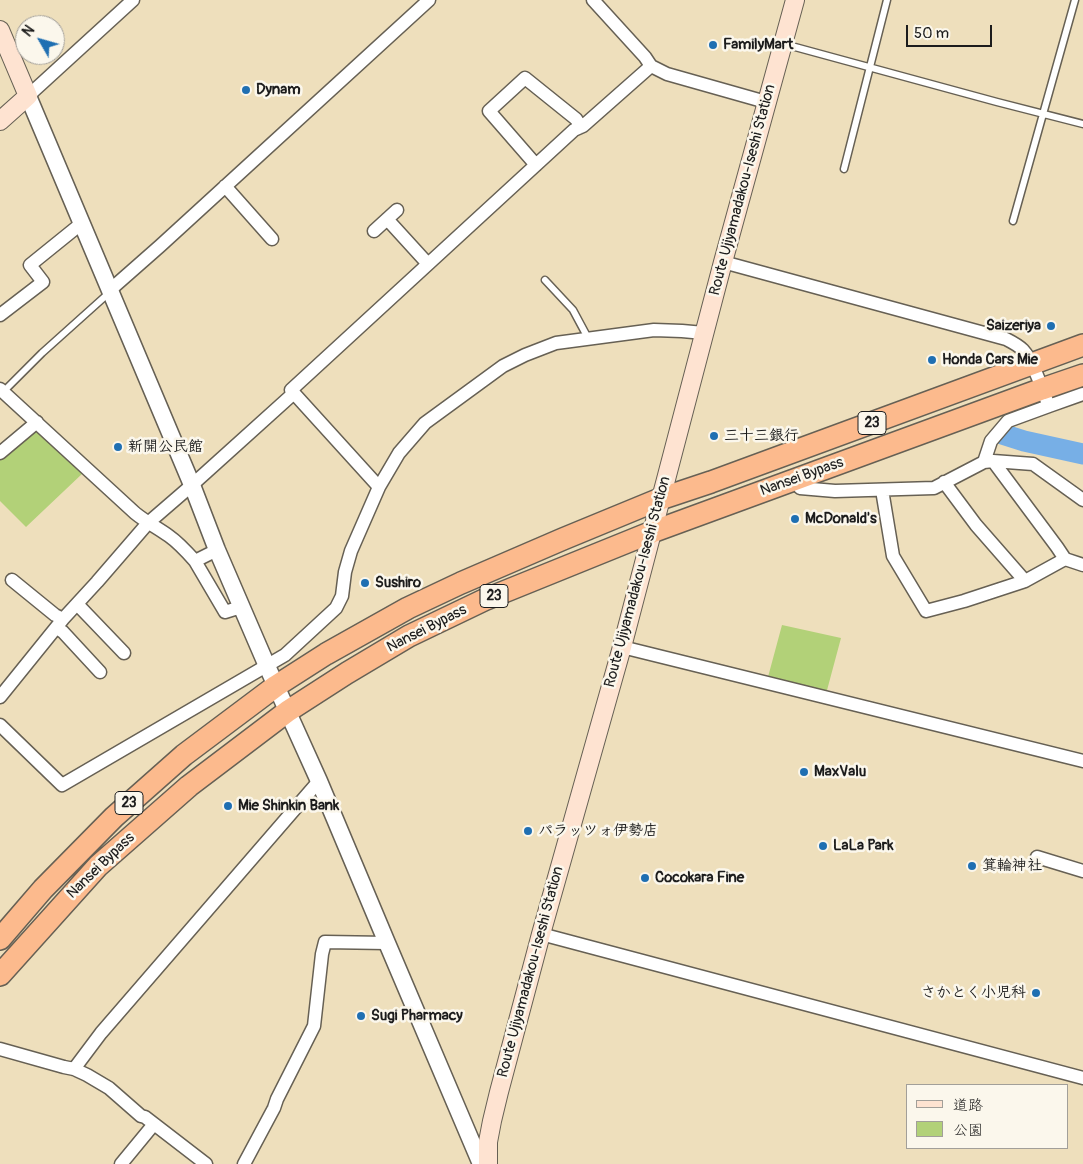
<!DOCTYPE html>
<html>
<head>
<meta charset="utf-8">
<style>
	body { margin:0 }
	#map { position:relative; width:1083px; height:1164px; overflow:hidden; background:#eedfbc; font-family:Pangolin,"Klee One",sans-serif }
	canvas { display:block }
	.legend { position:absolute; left:906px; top:1084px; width:162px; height:65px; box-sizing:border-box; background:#fbf7ec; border:1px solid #a29f99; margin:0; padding:6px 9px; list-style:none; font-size:15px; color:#1c1c1c }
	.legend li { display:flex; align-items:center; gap:10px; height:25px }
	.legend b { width:25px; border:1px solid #a29f99 }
	.north { position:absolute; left:15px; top:15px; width:50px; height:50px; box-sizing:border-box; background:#fbf7ec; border:1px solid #a29f99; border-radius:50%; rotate:308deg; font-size:14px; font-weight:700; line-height:20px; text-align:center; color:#1c1c1c }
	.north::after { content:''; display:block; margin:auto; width:18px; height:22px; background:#1f6fb2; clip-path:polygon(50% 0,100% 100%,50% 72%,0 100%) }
	.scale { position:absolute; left:906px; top:25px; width:86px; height:22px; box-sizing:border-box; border:2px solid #1c1c1c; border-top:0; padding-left:6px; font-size:15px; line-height:18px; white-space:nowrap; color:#1c1c1c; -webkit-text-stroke:4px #fbf7ec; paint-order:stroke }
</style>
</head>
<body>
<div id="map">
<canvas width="1083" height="1164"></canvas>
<ul class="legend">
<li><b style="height:6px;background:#fee3d1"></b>道路</li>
<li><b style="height:14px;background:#b2d178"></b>公園</li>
</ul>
<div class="north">N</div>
<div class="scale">50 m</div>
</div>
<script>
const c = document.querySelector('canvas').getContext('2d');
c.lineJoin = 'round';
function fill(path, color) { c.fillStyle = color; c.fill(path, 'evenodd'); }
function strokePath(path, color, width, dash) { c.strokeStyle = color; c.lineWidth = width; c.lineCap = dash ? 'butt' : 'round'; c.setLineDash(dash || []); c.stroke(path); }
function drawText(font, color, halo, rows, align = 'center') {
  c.font = font + ' Pangolin,"Klee One",sans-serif'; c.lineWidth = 5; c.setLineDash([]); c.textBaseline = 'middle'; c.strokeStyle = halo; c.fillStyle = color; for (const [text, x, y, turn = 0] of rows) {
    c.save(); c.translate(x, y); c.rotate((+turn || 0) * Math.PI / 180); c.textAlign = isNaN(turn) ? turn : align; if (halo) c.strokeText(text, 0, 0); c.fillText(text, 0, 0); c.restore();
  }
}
fill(new Path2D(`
	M37,430L83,473L26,527L0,501V459Z
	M782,625L841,638L826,694L768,677Z`), '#b2d178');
strokePath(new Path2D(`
	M1002,434L1024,441L1083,454`), '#77afe6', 21);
const service = new Path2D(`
	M784,44L997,102L1083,124
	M844,169L887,0
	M1013,221L1075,0
	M545,280L573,310L588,338
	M3,392L42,353L110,292`);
const minor = new Path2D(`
	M593,0L645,57L651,66L667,74L766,102
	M28,96L133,0
	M536,165L489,111L525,78L576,119L581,127
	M225,186L272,239
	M387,219L428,264
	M374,231L397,210
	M723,262L1006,339C1012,342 1018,345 1023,350C1034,362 1042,390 1049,406L1083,394
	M110,290L160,246L429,0
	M0,315L43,282L30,265L82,223
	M0,389L135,513C146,522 158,528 169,536C179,543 187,552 195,561L217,550
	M0,453L37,422
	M993,461L1033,464L1083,500
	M984,462L991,441L1008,421L1049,406
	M944,482L976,525L1025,581L1065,559
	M379,487L291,390L574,130L583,126L651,66
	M800,488L835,491L934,488L984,462L993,461L1057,547L1065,559L1083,565
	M882,490L893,556L926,611L964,601L1025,581
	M195,561L225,612L241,607
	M12,580L55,615L63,619
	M77,604L124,653
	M57,628L63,632L100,672
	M622,647L1083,761
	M0,697L63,619L97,582L148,523L192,485L294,393
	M0,725L62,785L285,655L336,608L342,596L345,572L351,551L379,487L399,453L425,423L503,366L525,355L556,343L654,330L682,331L704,333
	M1037,857L1083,871
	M541,934L1083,1078
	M0,1049L64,1067L74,1069L87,1075L109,1088L141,1116L145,1117L206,1164
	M74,1069L101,1033L319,781
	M121,1164L154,1124
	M244,1164L274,1108L277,1099L314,1026L322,954L325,942L387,943`);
const tertiary = new Path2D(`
	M28,96L192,485L217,550L267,666L319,781L387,943L481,1164`);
const secondary = new Path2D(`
	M0,30L28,96L0,121
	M488,1164V1142L492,1121L499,1092L541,934L622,647L723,262L795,0`);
const trunk = new Path2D(`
	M0,939L43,889L114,817L184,755L276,686L326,654L408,608L461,583L563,539L660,499L711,482L1083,345
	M0,975L98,866L189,786L288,711L347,673L409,636L484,600L652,532L1042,389L1083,375`);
strokePath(service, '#666054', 9);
strokePath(minor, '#666054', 15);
strokePath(tertiary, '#666054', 19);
strokePath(secondary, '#666054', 20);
strokePath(trunk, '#666054', 24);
strokePath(service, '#fff', 6);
strokePath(minor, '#fff', 12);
strokePath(tertiary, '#fff', 16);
strokePath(secondary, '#fee3d1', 18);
strokePath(trunk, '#fcba8d', 21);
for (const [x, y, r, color] of [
	[713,45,5,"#1f6fb2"],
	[246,90,5,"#1f6fb2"],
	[1051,326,5,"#1f6fb2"],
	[932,360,5,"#1f6fb2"],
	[714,436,5,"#1f6fb2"],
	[118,447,5,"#1f6fb2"],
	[795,519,5,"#1f6fb2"],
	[365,583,5,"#1f6fb2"],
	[804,772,5,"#1f6fb2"],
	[228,806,5,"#1f6fb2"],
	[528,831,5,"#1f6fb2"],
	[823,846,5,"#1f6fb2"],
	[972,866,5,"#1f6fb2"],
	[645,878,5,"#1f6fb2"],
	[1036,993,5,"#1f6fb2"],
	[361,1016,5,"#1f6fb2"]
]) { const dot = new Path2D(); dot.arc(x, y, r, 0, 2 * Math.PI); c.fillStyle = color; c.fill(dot); strokePath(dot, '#fbf7ec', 2); }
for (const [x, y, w] of [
	[872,423,28],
	[494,596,28],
	[129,803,28]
]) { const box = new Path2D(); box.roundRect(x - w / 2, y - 11.5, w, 23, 4); c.fillStyle = '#fbf7ec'; c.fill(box); strokePath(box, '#1c1c1c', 1); }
drawText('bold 14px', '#1c1c1c', null, [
	["23",872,423],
	["23",494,596],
	["23",129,803]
]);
drawText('bold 15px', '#1c1c1c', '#fbf7ec', [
	["FamilyMart",723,45],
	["Dynam",256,90],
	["Saizeriya",1041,326,"right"],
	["Honda Cars Mie",942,360],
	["三十三銀行",724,436],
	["新開公民館",128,447],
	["McDonald's",805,519],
	["Sushiro",375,583],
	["MaxValu",814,772],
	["Mie Shinkin Bank",238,806],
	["パラッツォ伊勢店",538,831],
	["LaLa Park",833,846],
	["箕輪神社",982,866],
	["Cocokara Fine",655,878],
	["さかとく小児科",1026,993,"right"],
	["Sugi Pharmacy",371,1016]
], 'left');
drawText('15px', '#1c1c1c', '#fbf7ec', [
	["Route Ujiyamadakou-Iseshi Station",743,190,-75],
	["Nansei Bypass",802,477,-20],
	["Route Ujiyamadakou-Iseshi Station",638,582,-75],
	["Nansei Bypass",427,629,-27],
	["Nansei Bypass",101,866,-44],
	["Route Ujiyamadakou-Iseshi Station",531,972,-75]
]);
</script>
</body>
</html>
